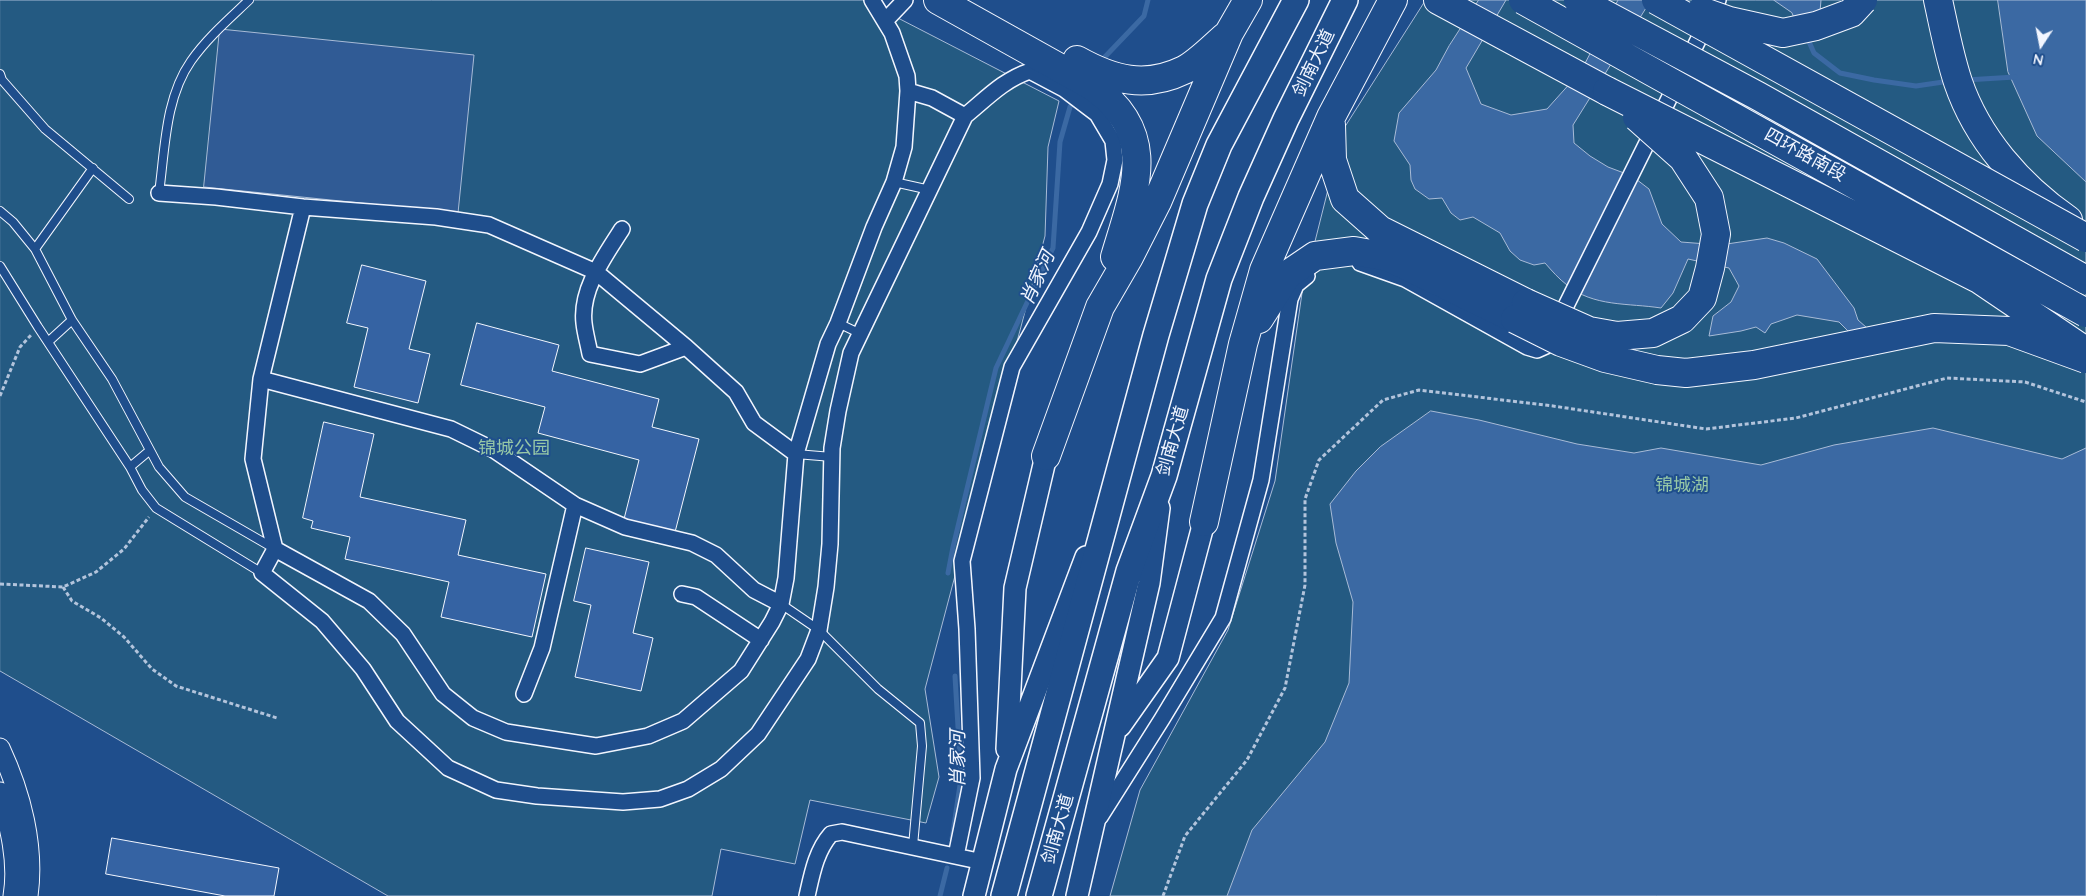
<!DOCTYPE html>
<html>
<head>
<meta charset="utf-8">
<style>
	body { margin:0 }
	#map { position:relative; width:2086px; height:896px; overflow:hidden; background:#1f4e8c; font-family:Quicksand,sans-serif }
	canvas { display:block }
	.north { position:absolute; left:2016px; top:20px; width:50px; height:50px; -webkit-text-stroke:4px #1f4e8c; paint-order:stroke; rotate:191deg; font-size:14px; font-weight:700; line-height:20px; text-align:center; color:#f2f6ff }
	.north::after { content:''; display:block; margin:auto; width:18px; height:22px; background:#f2f6ff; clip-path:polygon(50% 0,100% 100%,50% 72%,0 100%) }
</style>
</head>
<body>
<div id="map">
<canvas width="2086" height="896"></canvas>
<div class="north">N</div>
</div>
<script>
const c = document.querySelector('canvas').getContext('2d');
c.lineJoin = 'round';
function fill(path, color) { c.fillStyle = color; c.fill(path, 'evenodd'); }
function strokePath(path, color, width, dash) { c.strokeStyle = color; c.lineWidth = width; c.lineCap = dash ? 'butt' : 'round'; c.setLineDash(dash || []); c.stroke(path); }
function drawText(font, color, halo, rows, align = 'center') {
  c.font = font + ' Quicksand,"Noto Sans SC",sans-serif'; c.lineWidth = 4; c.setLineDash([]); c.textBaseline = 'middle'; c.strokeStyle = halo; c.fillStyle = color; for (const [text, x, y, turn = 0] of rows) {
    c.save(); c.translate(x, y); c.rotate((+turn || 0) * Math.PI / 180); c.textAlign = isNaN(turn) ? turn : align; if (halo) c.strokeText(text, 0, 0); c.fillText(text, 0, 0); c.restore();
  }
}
const green = new Path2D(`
	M0,0H863L1059,101L1048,147L1045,236L925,689L939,777L926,823L810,800L795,864L721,849L712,896H388L0,671Z
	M1426,0H2086V896H1110L1140,790L1228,630L1275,481L1302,293L1343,130Z`);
fill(green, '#245a82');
strokePath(green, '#a8bbd7', 1);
const parking = new Path2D(`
	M220,29L474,55L458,213L204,187Z`);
fill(parking, '#305b95');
strokePath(parking, '#a8bbd7', 1);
const water = new Path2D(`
	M1479,0H1506L1466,68L1481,104L1511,115L1547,109L1581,71L1618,0H1651L1573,125L1574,143L1590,156L1608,167L1632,176L1649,189L1662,224L1681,242L1720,245L1767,238L1784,243L1817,259L1854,308L1858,320L1875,335L1851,334L1839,322L1797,315L1771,324L1765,333L1756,327L1741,331L1709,336L1713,316L1731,302L1739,286L1729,268L1688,259L1673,293L1661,308C1629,303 1593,307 1567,285C1559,279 1552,271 1545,263L1534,265L1520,260L1510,251L1500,233L1473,217L1460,220L1451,213L1442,198L1429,199L1415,189L1411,180L1410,165L1394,141L1399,113L1436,70L1449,46Z
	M1774,0H1821L1819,24L1803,39L1792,13Z
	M1998,0H2086V182L2037,136L2008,72Z
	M1431,411L1479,420L1577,444L1634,453L1661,448L1761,465L1834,445L1933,428L2062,459L2086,448V896H1227L1252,830L1325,742L1349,683L1353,602L1336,543L1330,504L1356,471L1380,447Z`);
fill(water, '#3b69a3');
strokePath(water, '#a8bbd7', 1);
strokePath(new Path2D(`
	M1806,35L1814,53L1840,73L1874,80L1916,86L1950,81
	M1100,62L1144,16L1148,0
	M1966,80L2015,77
	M948,573L953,547L996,368L1053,248L1060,142L1070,107L1075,100
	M952,839L961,778L955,676
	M940,896L947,868`), '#3b69a3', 5);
const building = new Path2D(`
	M362,265L426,281L409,349L430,354L418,403L354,387L368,328L347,323Z
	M477,323L559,345L552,371L659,399L652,427L699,439L674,536L623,523L639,460L538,433L545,407L461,385Z
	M324,422L374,434L360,497L466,520L458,555L546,574L532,637L441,617L449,582L345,559L350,537L311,528L313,521L303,518Z
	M586,548L649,562L633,633L653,638L641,691L575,677L591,605L574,601Z
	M112,838L279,868L274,896H225L106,874Z`);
fill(building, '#3563a3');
strokePath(building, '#f2f6ff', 1);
const service = new Path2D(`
	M0,74L2,80L45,129L129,199
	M894,182L930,190
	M159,193C165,150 165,98 191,61C207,38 229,19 249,0
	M0,211L13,222L35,249L72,320L112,379L159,467L185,497L275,549
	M35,249L93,168
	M0,266L38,327L130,467L142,490L156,508L262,573
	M838,323L861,334
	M48,342L72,320
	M796,454L832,457
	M130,467L149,451
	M781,604L819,630L878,689L920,723L922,746L913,846`);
const minor = new Path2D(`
	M885,21L905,0
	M908,91L932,98L965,116
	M159,193L216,197L303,207L436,217L489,225L596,272L686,347L736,392L754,423L796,454
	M303,207L261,379L253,459L275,549L262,573L322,621L363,669L397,721L448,768L496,790L537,796L623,802L660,799L688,789L721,769L758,734L808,659L819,630L826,587L830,544L832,448L838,411L851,353L965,116C986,99 1003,80 1030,71L1064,89L1097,114L1113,141L1115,160L1110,184L1089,232L1012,367L962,561L967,629L972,778L956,856
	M622,229C605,256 580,289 584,323C585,333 588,343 590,354L640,364L686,347
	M1360,263L1405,279L1527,347L1537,350L1546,346L1718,0
	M261,379L451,429L494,450L575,505L625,527L692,543L716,555L754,590L781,604
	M275,549L369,601L403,634L443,694L473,718L506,732L596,746L648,736L683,721L741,671L772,622L781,604L786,578L796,454L828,344L838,323L874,227L894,182L904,147L908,91L907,76L892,33L872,0
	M682,594L696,597L761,640
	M524,694L542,648L575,505
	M1100,817L1162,719L1223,618L1261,480L1290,299L1296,285L1307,276
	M807,896C812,874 816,851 831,834L842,832L983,862`);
const tertiary = new Path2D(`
	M0,748C21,793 35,846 28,896
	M0,792C9,825 19,861 13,896`);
const secondary = new Path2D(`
	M1120,726L1168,658L1204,522
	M1007,749L1015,588L1046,456
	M974,896L1006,769L1086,557
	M1077,896L1149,583L1159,508`);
const trunk = new Path2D(`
	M1004,896L1156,335L1195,204L1219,145L1296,0
	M1039,896L1129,571L1164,476L1219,279L1251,197L1286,119L1345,0`);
const motorway = new Path2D(`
	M938,0L1092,86C1161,134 1134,192 1115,257
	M1438,0L1607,91
	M1938,0C1944,27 1949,55 1958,82C1977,138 2019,186 2068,220
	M1077,60C1113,80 1145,89 1184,70C1198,63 1214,46 1226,36
	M1331,125L1332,160L1345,199L1380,230L1526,303
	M1259,319L1287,275L1315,256L1354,251L1388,257L1515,319
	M1046,456L1100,307L1129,257L1157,202L1229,33L1248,0
	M1204,522L1243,344L1264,270L1331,117L1393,0`);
strokePath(service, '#f2f6ff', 10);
strokePath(minor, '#f2f6ff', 18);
strokePath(tertiary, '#f2f6ff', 21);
strokePath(secondary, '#f2f6ff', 24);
strokePath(trunk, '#f2f6ff', 28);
strokePath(motorway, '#f2f6ff', 30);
strokePath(new Path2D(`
	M0,396L20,347L31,335
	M0,584L63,587L96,572L124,549L149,517
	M63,587L72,601L101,618L124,637L152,669L176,686L277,718
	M1163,896L1185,836L1247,760L1285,688L1305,585V499L1319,460L1383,400L1419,390L1553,406L1706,429L1796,418L1947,378L2025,382L2086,402`), '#b3c4dc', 3, [4, 2.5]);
strokePath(service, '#1f4e8c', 8);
strokePath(minor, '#1f4e8c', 15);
strokePath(tertiary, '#1f4e8c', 19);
strokePath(secondary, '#1f4e8c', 21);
strokePath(trunk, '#1f4e8c', 25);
strokePath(motorway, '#1f4e8c', 28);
const motorwayBridge = new Path2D(`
	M1523,0L2086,313
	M1578,0L1758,96L2086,280
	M1656,0L2086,238
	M1701,11L1729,21L1783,33L1816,26L1851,13L1863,0
	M1607,91L1979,279L2078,346
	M1526,303L1589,331L1617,336L1653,333L1682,319L1702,298L1710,268L1716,234L1709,198L1683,158L1637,117
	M1515,319L1561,342L1605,358L1657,370L1686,373L1754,365L1934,328L2009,331L2086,359`);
strokePath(motorwayBridge, '#f2f6ff', 30, []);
strokePath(motorwayBridge, '#1f4e8c', 28);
drawText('18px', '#f2f6ff', '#1f4e8c', [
	["剑南大道",1314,63,-64],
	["四环路南段",1805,155,29],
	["剑南大道",1173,441,-74],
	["剑南大道",1058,829,-74]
]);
drawText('18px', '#97c8a6', '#1f4e8c', [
	["锦城公园",514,449],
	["锦城湖",1682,486]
]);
drawText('italic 19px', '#f2f6ff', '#1f4e8c', [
	["肖家河",1038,278,-66],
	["肖家河",958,759,-90]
]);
</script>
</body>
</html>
